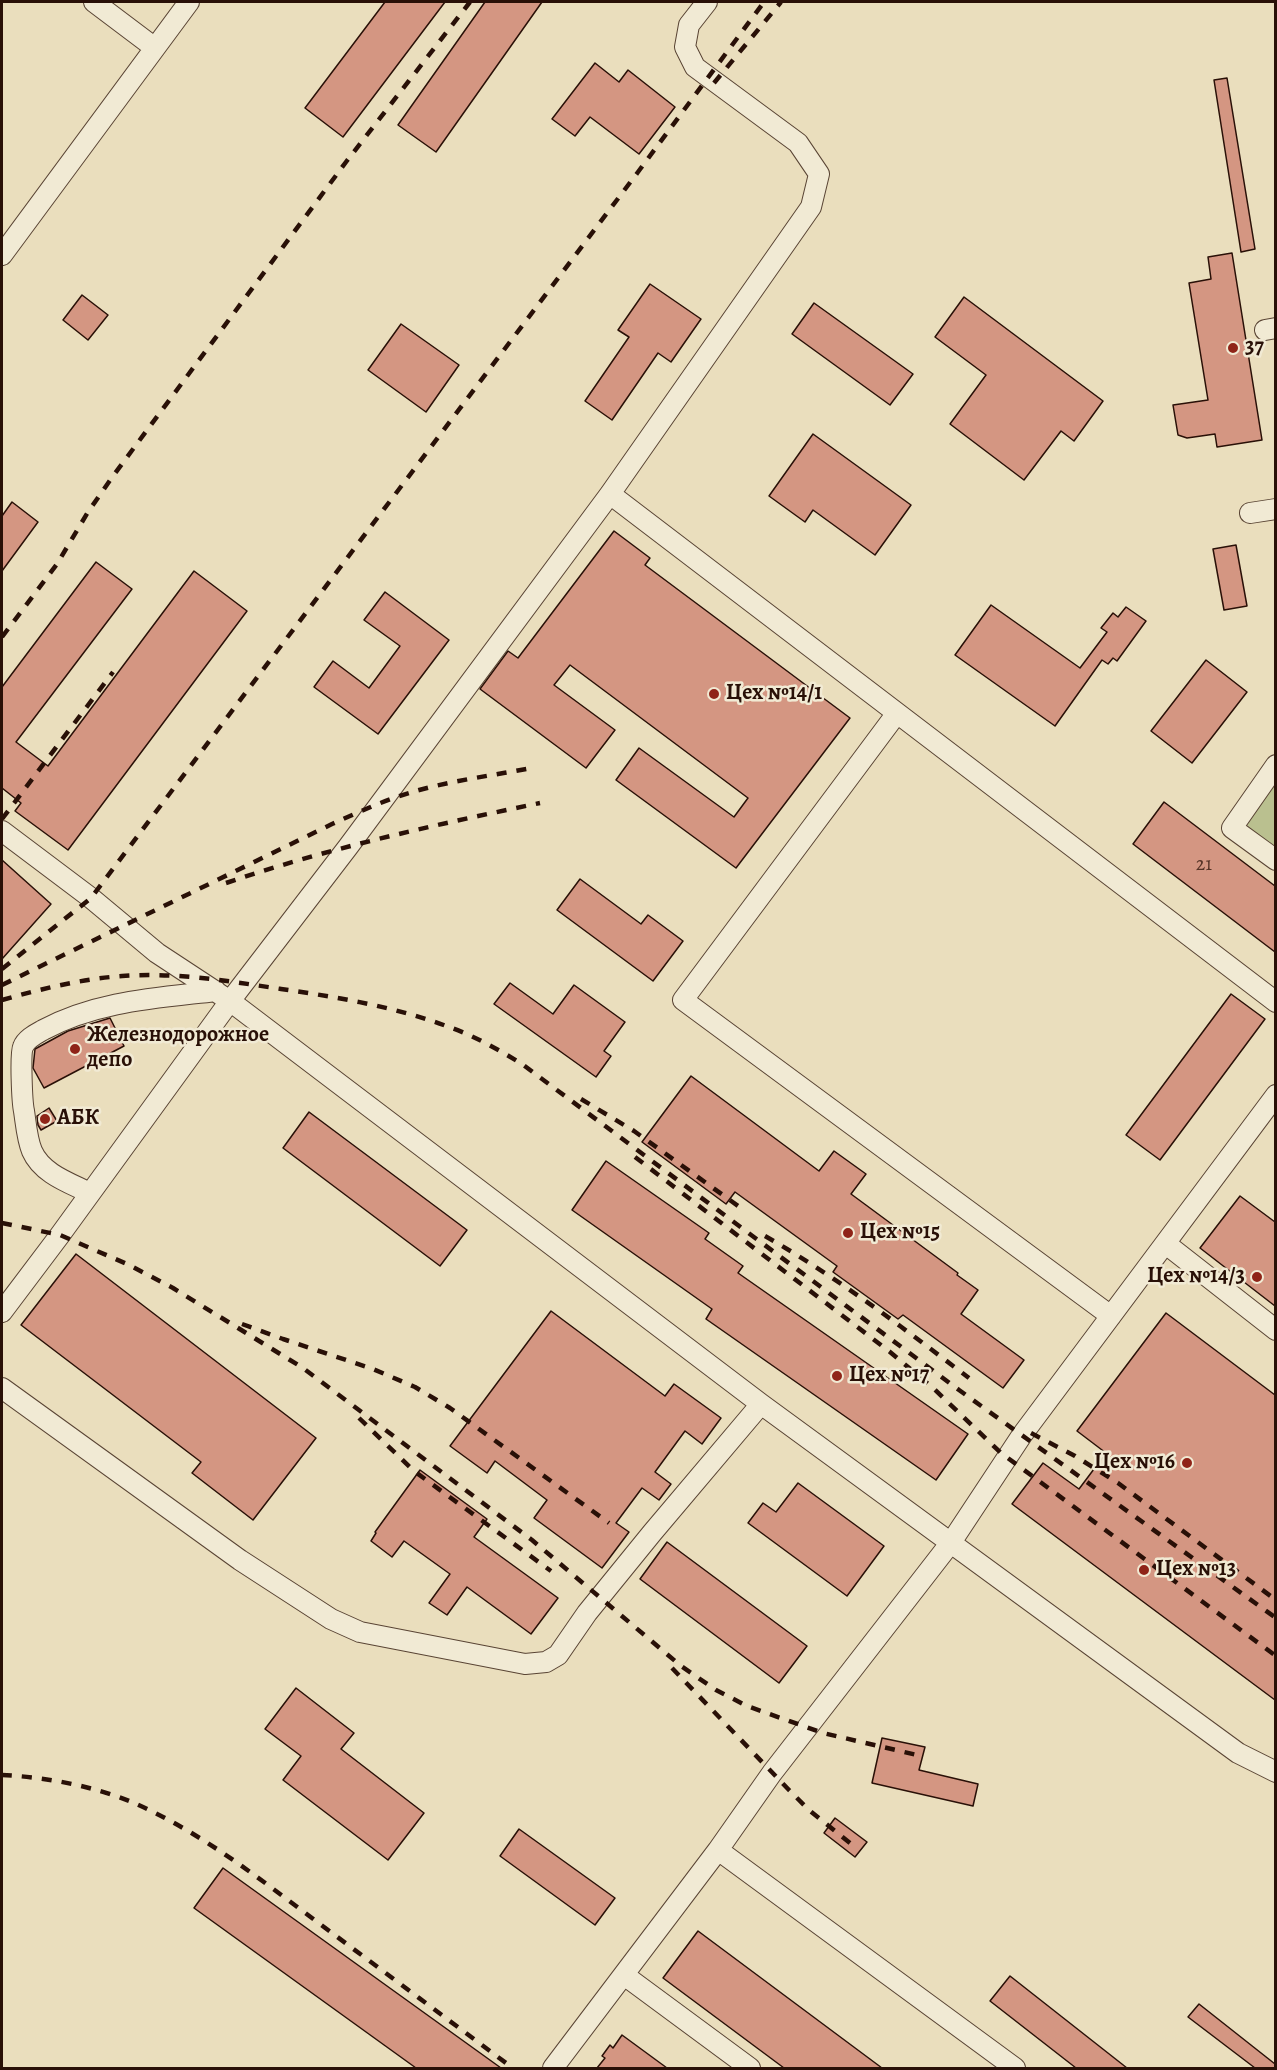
<!DOCTYPE html>
<html>
<head>
<meta charset="utf-8">
<style>
	body { margin:0 }
	#map { position:relative; width:1277px; height:2070px; overflow:hidden; background:#eadebd; font-family:Alegreya,serif }
	canvas { display:block }
	.frame { position:absolute; inset:0; border:3px solid #291007; pointer-events:none }
</style>
</head>
<body>
<div id="map">
<canvas width="1277" height="2070"></canvas>
<div class="frame"></div>
</div>
<script>
const c = document.querySelector('canvas').getContext('2d');
c.lineJoin = 'round';
function fill(path, color) { c.fillStyle = color; c.fill(path, 'evenodd'); }
function strokePath(path, color, width, dash) { c.strokeStyle = color; c.lineWidth = width; c.lineCap = dash ? 'butt' : 'round'; c.setLineDash(dash || []); c.stroke(path); }
function drawText(font, color, halo, rows, align = 'center') {
  c.font = font + ' Alegreya,serif'; c.lineWidth = 5; c.setLineDash([]); c.textBaseline = 'middle'; c.strokeStyle = halo; c.fillStyle = color; for (const [text, x, y, turn = 0] of rows) {
    c.save(); c.translate(x, y); c.rotate((+turn || 0) * Math.PI / 180); c.textAlign = isNaN(turn) ? turn : align; if (halo) c.strokeText(text, 0, 0); c.fillText(text, 0, 0); c.restore();
  }
}
fill(new Path2D(`
	M1275,779V847L1251,831L1247,825L1249,819Z`), '#bac08f');
const building = new Path2D(`
	M385,2H445L343,137L305,108Z
	M485,2H542L436,152L398,125Z
	M595,63L619,82L628,70L675,107L639,154L590,117L575,136L552,119Z
	M1227,78L1255,249L1241,252L1214,80Z
	M1232,253L1262,440L1217,447L1215,434L1187,438L1178,435L1173,405L1208,400L1189,283L1211,279L1208,257Z
	M650,284L701,319L671,362L658,353L612,420L585,401L629,337L618,330Z
	M82,295L108,315L88,340L63,320Z
	M964,297L1103,401L1074,441L1061,431L1024,480L950,424L986,375L935,337Z
	M814,303L913,374L890,405L792,334Z
	M401,324L459,365L426,412L368,370Z
	M813,434L911,505L875,555L813,510L805,522L769,496Z
	M12,502L38,522L2,571V516Z
	M614,531L650,558L645,565L850,718L736,868L616,780L639,748L734,817L748,798L570,665L554,685L615,730L586,768L480,689L508,651L518,658Z
	M1236,545L1247,606L1224,610L1213,549Z
	M96,562L132,589L16,742L48,766L194,571L247,611L68,850L15,811L21,803L2,788V687Z
	M385,592L449,640L378,734L314,687L333,661L369,688L400,646L364,620Z
	M991,605L1080,668L1107,632L1101,628L1113,613L1118,617L1126,607L1146,621L1117,661L1113,658L1108,664L1102,660L1055,726L955,655Z
	M1206,660L1247,692L1192,763L1151,731Z
	M1164,802L1275,886V952L1133,844Z
	M2,860L51,904L2,959Z
	M580,879L641,924L648,915L683,941L653,981L557,910Z
	M510,983L553,1014L574,985L625,1022L604,1051L611,1056L596,1077L494,1004Z
	M1231,994L1265,1019L1160,1160L1126,1135Z
	M110,1018L124,1046L44,1088L33,1068L35,1049L68,1031Z
	M691,1076L819,1171L834,1151L866,1174L851,1194L958,1273L957,1275L978,1290L961,1314L1024,1360L1003,1388L903,1315L898,1319L833,1272L837,1266L735,1192L726,1204L642,1142Z
	M49,1108L57,1121L41,1130L38,1125L37,1116Z
	M309,1112L467,1230L440,1266L283,1148Z
	M606,1161L709,1233L705,1239L743,1266L738,1273L968,1434L936,1480L706,1319L712,1309L572,1210Z
	M1240,1196L1275,1222V1306L1200,1248Z
	M76,1254L316,1438L253,1520L192,1473L201,1462L21,1325Z
	M551,1311L665,1396L674,1384L721,1418L702,1444L685,1431L655,1472L671,1484L659,1500L642,1488L616,1523L629,1532L602,1568L534,1518L547,1500L495,1461L487,1473L450,1446Z
	M1166,1313L1275,1395V1700L1012,1504L1043,1463L1079,1489L1106,1453L1077,1431Z
	M420,1470L487,1519L474,1537L558,1598L531,1634L467,1587L447,1615L429,1603L450,1574L404,1541L392,1557L371,1541L376,1533L375,1532Z
	M798,1483L884,1546L847,1596L748,1523L763,1503L776,1512Z
	M667,1542L807,1646L779,1683L640,1579Z
	M296,1688L354,1733L341,1749L424,1813L388,1860L283,1780L301,1756L265,1729Z
	M882,1738L925,1747L919,1770L978,1784L973,1806L872,1783Z
	M835,1818L867,1842L855,1857L824,1833Z
	M519,1829L615,1898L595,1925L500,1856Z
	M223,1868L501,2068H416L194,1908Z
	M698,1931L882,2068H784L663,1978Z
	M1010,1976L1127,2068H1076L990,2001Z
	M1199,2004L1275,2064V2068H1255L1188,2017Z
	M622,2035L667,2068H597L605,2058L602,2056L610,2045L613,2048Z`);
fill(building, '#d49682');
strokePath(building, '#291007', 1.5);
const minor = new Path2D(`
	M94,2L155,48
	M2,255L189,2
	M1265,330L1276,328
	M610,494L1276,1002
	M1250,513L1276,509
	M897,713L683,1000L1111,1316
	M1276,765L1232,828L1276,860
	M2,831L91,898L157,953L230,1001L761,1404L1238,1753L1276,1772
	M90,1193C70,1183 42,1174 32,1151C27,1139 26,1124 24,1111C22,1102 20,1054 23,1047C26,1039 36,1034 43,1030C97,1001 157,998 216,991
	M1166,1244L1276,1330
	M2,1312L60,1235L230,1001L348,847L610,494L811,207L819,174L798,143L695,67L685,47L689,25L707,2
	M2,1388L240,1560L331,1619L360,1632L525,1664L546,1662L558,1655L587,1613L652,1533L761,1404
	M624,1975L750,2068
	M553,2068L718,1850
	M1015,2068L718,1850L772,1773L952,1541L1022,1435L1276,1095`);
strokePath(minor, '#594434', 22);
strokePath(minor, '#f1ead4', 20);
strokePath(new Path2D(`
	M714,83L781,2
	M2,637L57,564L88,512L113,476L346,162L470,2
	M2,819L113,672
	M226,883C329,848 434,825 540,803
	M2,969L91,898L638,172L764,2
	M2,985L332,824C357,813 382,801 409,793C448,781 490,776 531,768
	M2,1000C41,989 81,979 122,976C175,972 228,981 281,989C337,997 396,1007 449,1027C475,1036 499,1050 522,1064L959,1390L1276,1618
	M581,1099L634,1131L745,1211
	M635,1157L890,1352L932,1387L1001,1453L1276,1656
	M2,1223L60,1235L127,1264L173,1288L303,1368L532,1540L681,1666L716,1690L747,1706L823,1733L917,1755
	M765,1236C837,1277 903,1328 969,1378
	M242,1324L283,1339L373,1369L415,1387L450,1408L609,1523
	M359,1418L414,1471L551,1571
	M1031,1433L1075,1456L1118,1483L1276,1600
	M672,1668L789,1790L809,1810L856,1848
	M2,1775C45,1777 94,1786 134,1803C205,1834 266,1884 328,1930C387,1974 447,2019 506,2063`), '#291007', 4.5, [10, 10]);
for (const [x, y, r, color] of [
	[1233,348,6,"#8f2418"],
	[714,694,6,"#8f2418"],
	[75,1049,6,"#8f2418"],
	[45,1119,6,"#8f2418"],
	[848,1233,6,"#8f2418"],
	[1257,1277,6,"#8f2418"],
	[837,1376,6,"#8f2418"],
	[1187,1463,6,"#8f2418"],
	[1144,1570,6,"#8f2418"]
]) { const dot = new Path2D(); dot.arc(x, y, r, 0, 2 * Math.PI); c.fillStyle = color; c.fill(dot); strokePath(dot, '#f1ead4', 2); }
drawText('20px', '#543226', null, [
	["21",1204,865]
]);
drawText('bold 22px', '#291007', '#f1ead4', [
	["37",1245,348],
	["Цех №14/1",726,694],
	["Железнодорожное",87,1036],
	["депо",87,1061],
	["АБК",57,1119],
	["Цех №15",860,1233],
	["Цех №14/3",1245,1277,"right"],
	["Цех №17",849,1376],
	["Цех №16",1175,1463,"right"],
	["Цех №13",1156,1570]
], 'left');
</script>
</body>
</html>
